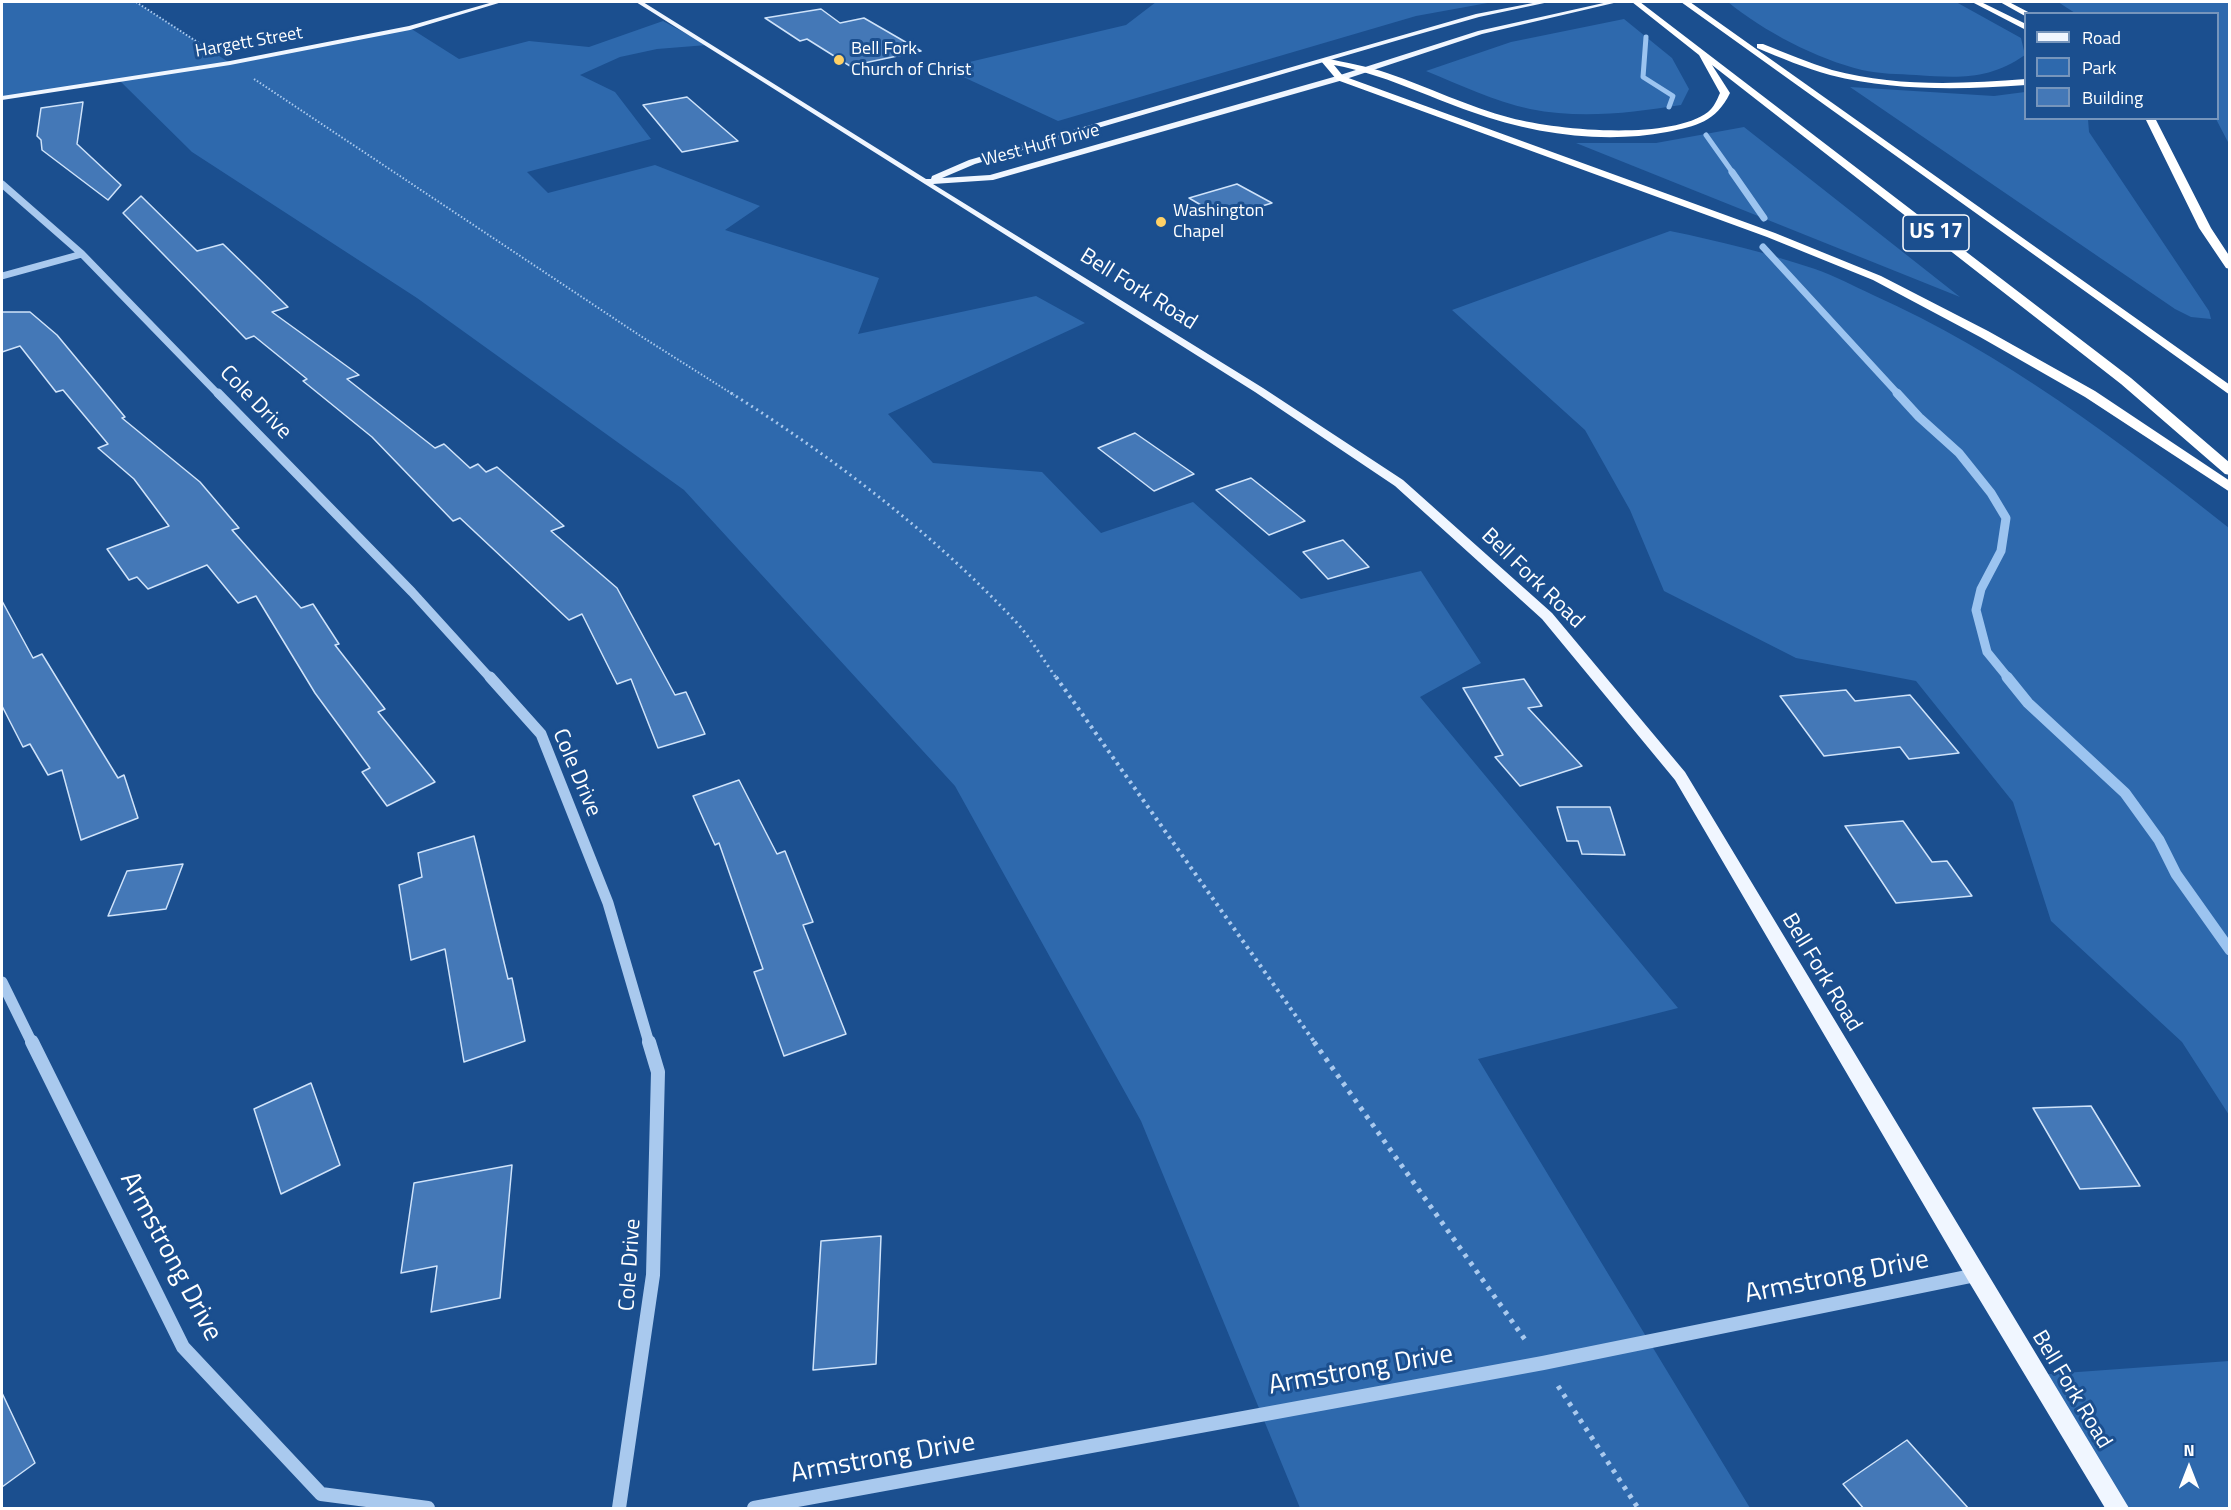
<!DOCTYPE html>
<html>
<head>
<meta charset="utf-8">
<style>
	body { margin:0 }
	#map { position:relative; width:2231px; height:1510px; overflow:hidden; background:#1b4f8f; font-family:"Titillium Web",sans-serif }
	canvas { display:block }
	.frame { position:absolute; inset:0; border:3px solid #fff; pointer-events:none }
	.legend { position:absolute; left:2024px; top:12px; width:195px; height:108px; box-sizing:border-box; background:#1b4f8f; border:2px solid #7695bc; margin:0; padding:8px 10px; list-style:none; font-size:18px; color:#fff }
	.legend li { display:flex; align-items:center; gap:12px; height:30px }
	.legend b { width:30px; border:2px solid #7695bc }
	.north { position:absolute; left:2159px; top:1438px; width:60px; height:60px; -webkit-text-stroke:4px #1b4f8f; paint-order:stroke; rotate:0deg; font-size:16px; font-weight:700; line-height:24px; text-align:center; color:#fff }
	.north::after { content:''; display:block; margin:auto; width:21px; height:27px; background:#fff; clip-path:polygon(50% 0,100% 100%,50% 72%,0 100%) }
</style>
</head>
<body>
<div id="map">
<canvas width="2231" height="1510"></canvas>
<div class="frame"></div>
<ul class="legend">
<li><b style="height:8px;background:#f0f6ff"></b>Road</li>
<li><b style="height:16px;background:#2e69ad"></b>Park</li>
<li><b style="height:16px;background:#4478b7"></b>Building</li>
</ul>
<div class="north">N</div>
</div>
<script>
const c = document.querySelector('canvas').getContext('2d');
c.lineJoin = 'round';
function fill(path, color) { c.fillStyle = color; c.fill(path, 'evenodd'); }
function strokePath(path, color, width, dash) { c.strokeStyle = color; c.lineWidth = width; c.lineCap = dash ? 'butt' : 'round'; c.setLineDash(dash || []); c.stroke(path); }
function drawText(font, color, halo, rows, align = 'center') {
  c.font = font + ' "Titillium Web",sans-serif'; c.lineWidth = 6; c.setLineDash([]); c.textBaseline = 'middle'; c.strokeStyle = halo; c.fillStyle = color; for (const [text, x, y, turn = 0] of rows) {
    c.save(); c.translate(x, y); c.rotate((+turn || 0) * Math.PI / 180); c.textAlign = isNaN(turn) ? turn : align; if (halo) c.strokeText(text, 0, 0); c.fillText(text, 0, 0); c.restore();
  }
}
fill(new Path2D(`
	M2,2H136L230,63L410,28L459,59L529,41L589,47L663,21L707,45L657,49L620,57L580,75L615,92L651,139L527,172L548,193L655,165L760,206L725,230L879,278L858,334L1036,296L1085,323L888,414L933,463L1042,472L1101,533L1193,502L1301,599L1421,571L1481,663L1420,697L1678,1008L1478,1059L1750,1508H1300L1141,1121L955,786L684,490L417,298L192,152L119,80L2,98Z
	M1156,2H1493L1416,16L1058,121L944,68L1126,25Z
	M1728,2H1956L2021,38L2025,55C1989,80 1959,78 1916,75C1899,74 1879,74 1862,70C1817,59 1763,31 1728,2Z
	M2058,2H2229V144L2216,119L2218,14L2075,13Z
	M1624,19L1672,58L1689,89L1681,105C1631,113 1580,119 1530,109C1494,101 1460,85 1426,71L1511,42Z
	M1850,87L1994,96L2025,92L2026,118L2088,119L2089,132L2209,311L2211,319L2191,317L2175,309Z
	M1744,127L1960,297L1576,143H1656Z
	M1670,231C1719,241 1767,253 1815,269C1835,276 1854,286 1873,295C2003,353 2118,440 2229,528V1115L2182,1042L2051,921L2013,802L1916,681L1796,658L1664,591L1630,510L1585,430L1452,310Z
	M2229,1361V1508H2118L2037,1375Z`), '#2e69ad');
strokePath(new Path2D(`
	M1646,37L1643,77L1673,96L1669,107
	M1706,135L1733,173`), '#9cc4f0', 5);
strokePath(new Path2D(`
	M1732,172L1764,218
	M1763,247L1899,395`), '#9cc4f0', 7);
strokePath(new Path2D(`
	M1897,393L1919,417L1959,453L1991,493L2006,518L2001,551L1981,589L1976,610L1987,652L2009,679`), '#9cc4f0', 9);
strokePath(new Path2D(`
	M2007,677L2028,703L2125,793L2159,840L2176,874L2230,950`), '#9cc4f0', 11);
const building = new Path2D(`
	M821,9L840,23L864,18L921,51L850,66L807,39L800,41L765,18Z
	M687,97L738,141L682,152L643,105Z
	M83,102L77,144L121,185L108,200L42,150L41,140L37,136L41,108Z
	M1237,184L1272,203L1223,218L1189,198Z
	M141,196L197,251L223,244L288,307L272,312L359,375L347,379L435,448L444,444L470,468L478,464L486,472L497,467L564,526L551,531L617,588L675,695L686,692L705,734L658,748L631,679L617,684L582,614L569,620L460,518L453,521L372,437L303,381L307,379L254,336L246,339L123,213Z
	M2,312H30L57,335L125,417L122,418L200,482L239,528L232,530L301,608L313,604L339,644L335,645L385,709L378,712L435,782L387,806L362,772L370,768L315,693L256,596L238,603L207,565L148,589L137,577L129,580L107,549L169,526L134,479L98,448L108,444L63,390L56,392L20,346L2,352Z
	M1135,433L1194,474L1154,491L1098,448Z
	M1251,478L1305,521L1269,535L1216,490Z
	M1343,540L1369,567L1328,579L1303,552Z
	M2,601L33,658L42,654L118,778L124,775L138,818L81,840L62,770L48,775L30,744L23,747L2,706Z
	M1524,679L1542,706L1528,708L1582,766L1520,786L1495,757L1503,755L1463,688Z
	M1846,690L1855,701L1910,695L1959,753L1909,759L1900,747L1824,756L1780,696Z
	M739,780L777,854L785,851L813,922L803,925L846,1034L784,1056L754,972L763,969L719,843L715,845L693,796Z
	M1557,807H1610L1625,855L1582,854L1578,841H1567Z
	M1903,821L1932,862L1947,861L1972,896L1896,903L1845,826Z
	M474,836L508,979L512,978L525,1041L464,1062L445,949L411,960L399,885L422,877L418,853Z
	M183,864L166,909L108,916L127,871Z
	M311,1083L340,1165L281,1194L254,1109Z
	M2091,1106L2140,1186L2080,1189L2033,1108Z
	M512,1165L500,1298L431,1312L437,1266L401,1273L414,1183Z
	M881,1236L876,1364L813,1370L821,1241Z
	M2,1393L35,1463L2,1487Z
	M1907,1440L1969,1509H1864L1843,1484Z`);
fill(building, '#4478b7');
strokePath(building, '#cfe3fa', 1.5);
strokePath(new Path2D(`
	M136,2L202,45
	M254,79L639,335L734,395`), '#a9c9ee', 2, [1.5, 2]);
strokePath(new Path2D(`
	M731,393C834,458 934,534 1017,623C1032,640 1044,661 1057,679`), '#a9c9ee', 3, [2, 4]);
strokePath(new Path2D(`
	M1056,677L1315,1043`), '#a9c9ee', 4, [3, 4.5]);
strokePath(new Path2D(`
	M1314,1042L1526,1341
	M1558,1386L1638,1508`), '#a9c9ee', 5, [4, 6]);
strokePath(new Path2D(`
	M2,184L82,254L219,395
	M2,276L82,254`), '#a9c9ee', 7);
strokePath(new Path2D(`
	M218,393L412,592L491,679`), '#a9c9ee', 9);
strokePath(new Path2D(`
	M490,677L541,734L608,903L649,1043
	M2,982L32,1043`), '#a9c9ee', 11);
strokePath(new Path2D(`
	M32,1042L183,1347L321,1494L428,1508
	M619,1508L653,1275L658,1072L649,1042
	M754,1508L1543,1363L1976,1275`), '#a9c9ee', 14);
fill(new Path2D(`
	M493,2H502L410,30L230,65L2,100V96L230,61L409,26Z
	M636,2H643L926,179H931L932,176L969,160L1476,14L1538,2H1549L1479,17L1409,37L975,164L942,178L990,175L1337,76L1478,31L1608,2H1618L1482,34L1343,80L993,180L933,184L1263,388L1403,480L1552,613L1685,772L2129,1508H2105L1969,1282L1675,780L1542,619L1395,486L1255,392Z`), '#f0f6ff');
fill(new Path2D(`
	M1632,2H1640L2131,378L2230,463V475L2225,474L2121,384L1712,65L1730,93C1716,122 1696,126 1667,132C1604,144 1532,134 1472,112C1426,96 1383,74 1334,65L1343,76L1775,233L1881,276L1988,331L2095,391L2230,481V492L2085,397L1980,337L1873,280L1767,237L1337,80L1321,61L1325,58C1346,63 1367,66 1387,73C1429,87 1468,107 1511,118C1556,130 1669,141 1708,112C1714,107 1717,100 1720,93L1699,55Z
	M1681,2H1690L2230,385V395Z
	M1972,2H1981L2026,24V30Z
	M2000,2H2009L2032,14H2026L2025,16Z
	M1757,44H1763C1786,53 1809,63 1832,70C1895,87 1961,84 2026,79V85C1960,90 1894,91 1830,75C1805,68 1781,58 1757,48Z
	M2145,118H2155L2211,228L2230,257V269L2226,268L2199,228Z`), '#fff');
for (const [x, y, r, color] of [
	[839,60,6,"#ffd166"],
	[1161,222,6,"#ffd166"]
]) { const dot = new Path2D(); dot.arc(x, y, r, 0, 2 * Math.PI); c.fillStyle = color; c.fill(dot); strokePath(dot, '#1b4f8f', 2); }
drawText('18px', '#fff', '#1b4f8f', [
	["Hargett Street",249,43,-10],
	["West Huff Drive",1041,146,-15]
]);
drawText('18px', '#fff', '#1b4f8f', [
	["Bell Fork",851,50],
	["Church of Christ",851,71],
	["Washington",1173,212],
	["Chapel",1173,233]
], 'left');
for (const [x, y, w] of [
	[1936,233,66]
]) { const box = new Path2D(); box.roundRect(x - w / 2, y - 18, w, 36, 4.5); c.fillStyle = '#1b4f8f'; c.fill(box); strokePath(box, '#fff', 1.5); }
drawText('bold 21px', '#fff', null, [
	["US 17",1936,233]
]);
drawText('22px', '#fff', '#1b4f8f', [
	["Bell Fork Road",1138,290,32],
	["Cole Drive",255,403,46],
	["Bell Fork Road",1532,579,44],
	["Cole Drive",576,773,67],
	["Bell Fork Road",1821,973,59],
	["Cole Drive",631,1265,-86],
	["Bell Fork Road",2071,1390,59]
]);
drawText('27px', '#fff', '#1b4f8f', [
	["Armstrong Drive",170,1257,62],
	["Armstrong Drive",1837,1278,-11],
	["Armstrong Drive",1361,1371,-10],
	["Armstrong Drive",883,1459,-10]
]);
</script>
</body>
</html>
